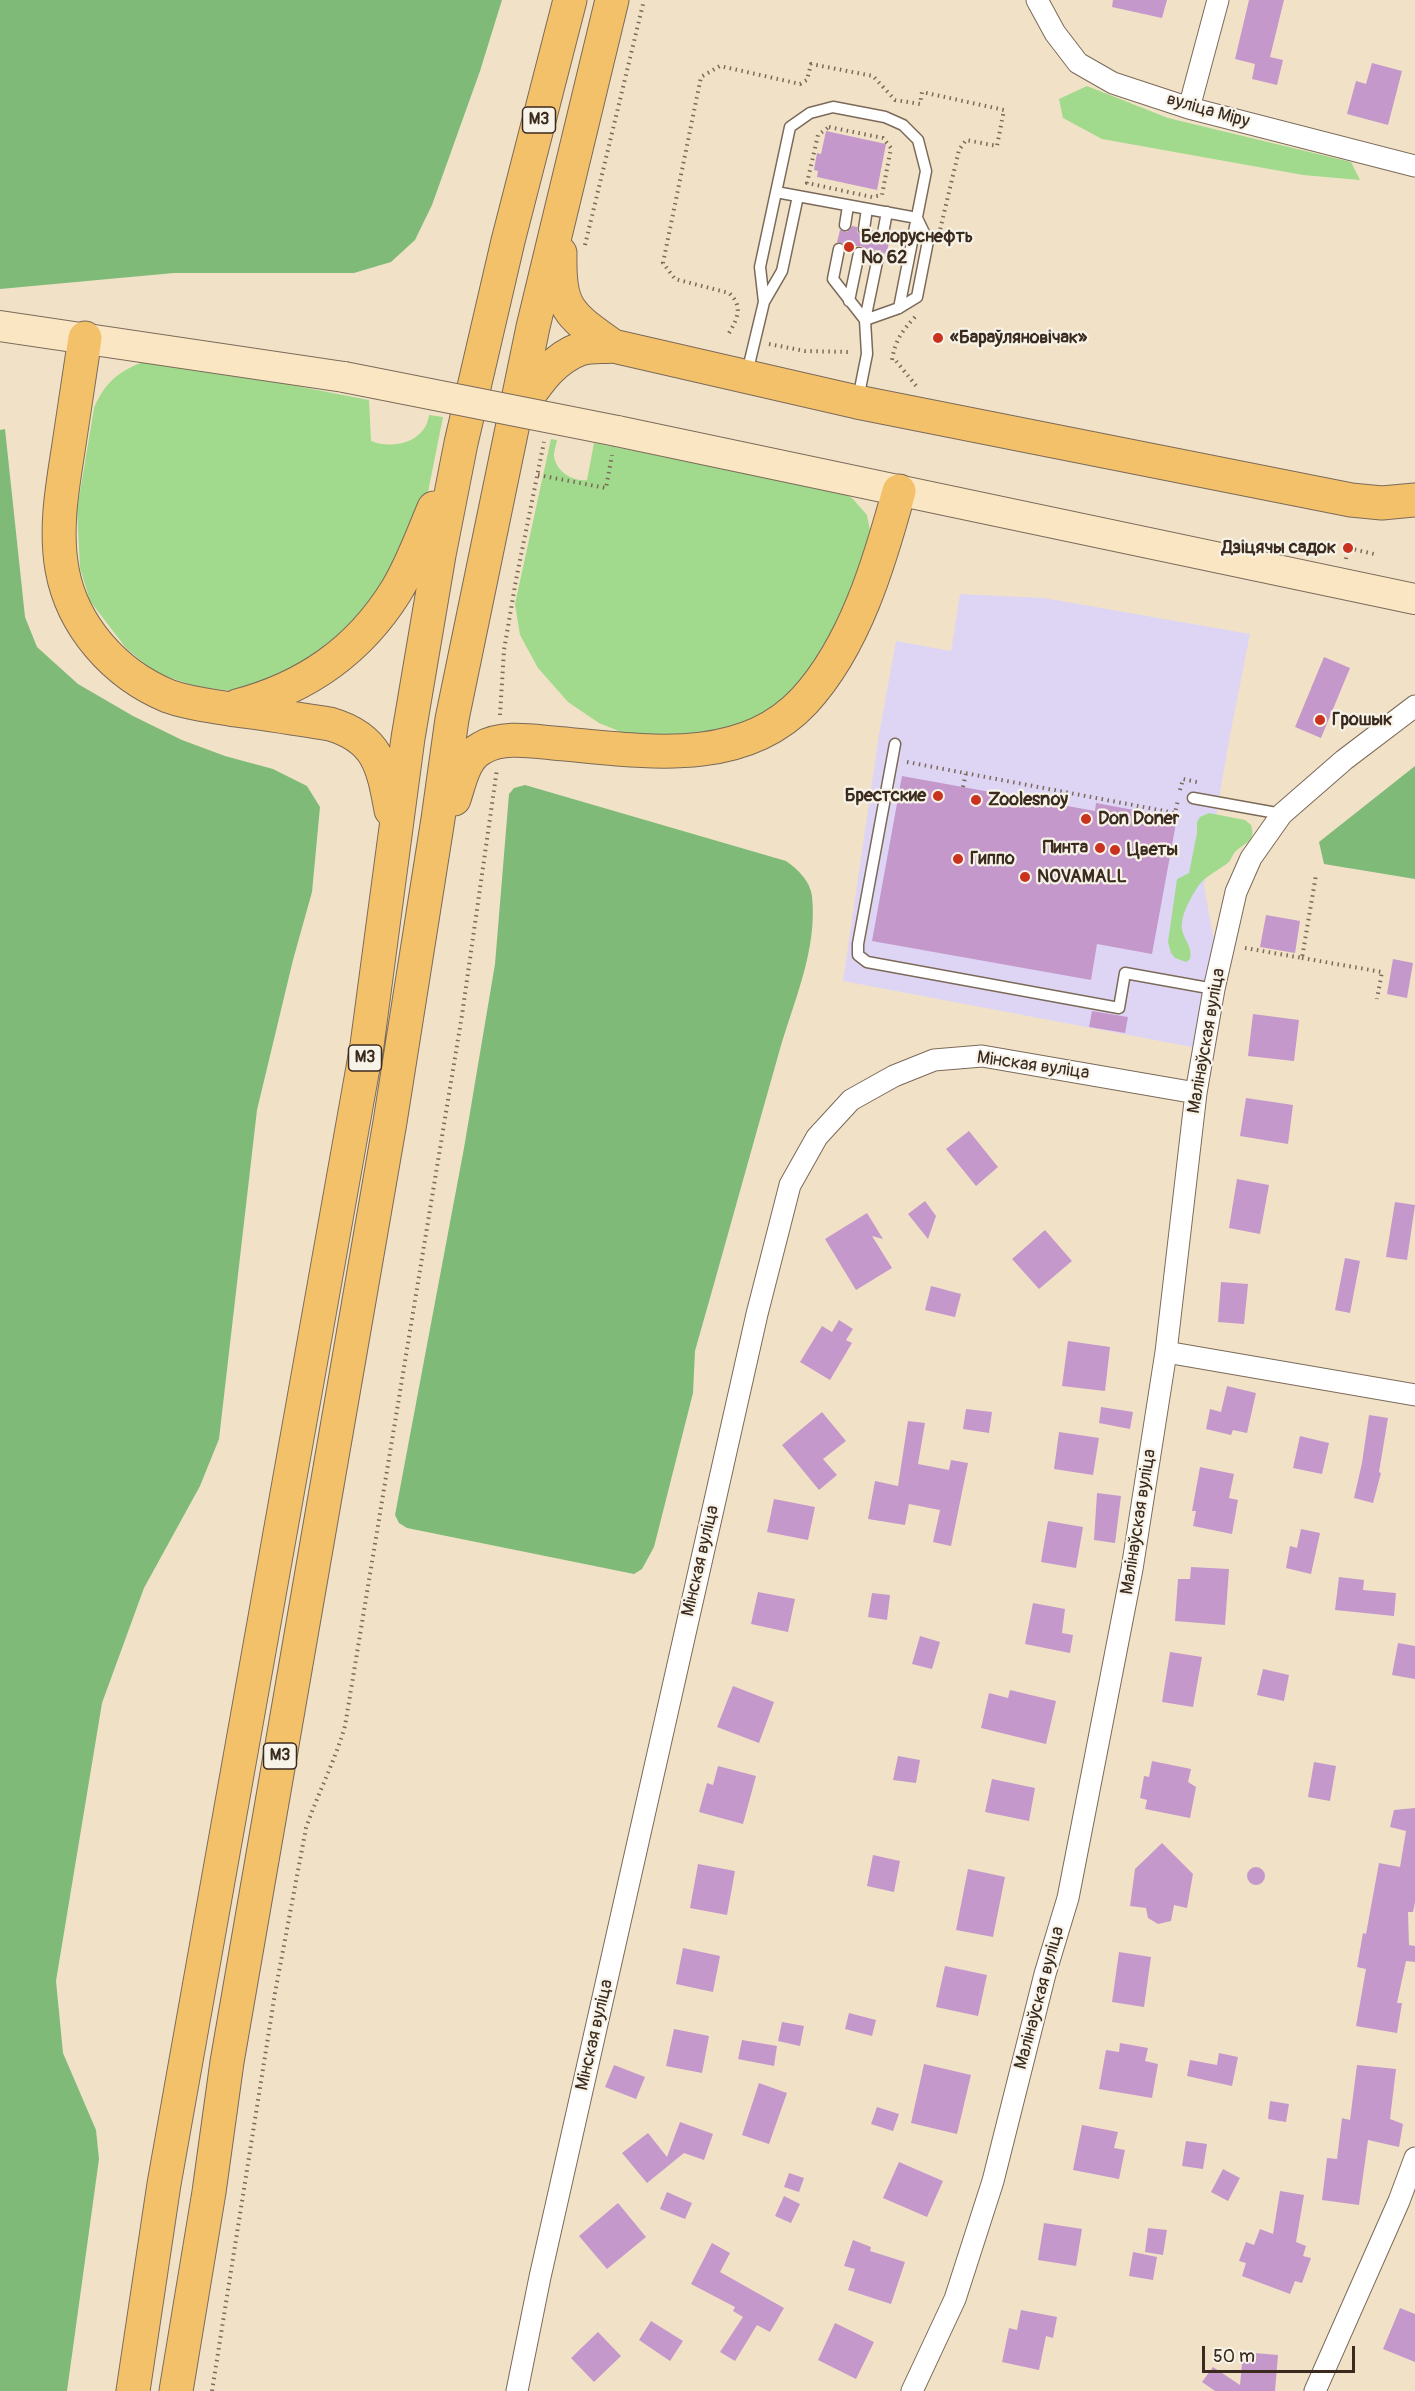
<!DOCTYPE html>
<html>
<head>
<meta charset="utf-8">
<style>
	body { margin:0 }
	#map { position:relative; width:1415px; height:2391px; overflow:hidden; background:#f1e2c7; font-family:Pangolin,sans-serif }
	canvas { display:block }
	.scale { position:absolute; left:1202px; top:2346px; width:153px; height:27px; box-sizing:border-box; border:3px solid #3b2a1e; border-top:0; padding-left:8px; font-size:18px; line-height:21px; white-space:nowrap; color:#3b2a1e; -webkit-text-stroke:4px #f7f3e8; paint-order:stroke }
</style>
</head>
<body>
<div id="map">
<canvas width="1415" height="2391"></canvas>
<div class="scale">50 m</div>
</div>
<script>
const c = document.querySelector('canvas').getContext('2d');
c.lineJoin = 'round';
function fill(path, color) { c.fillStyle = color; c.fill(path, 'evenodd'); }
function strokePath(path, color, width, dash) { c.strokeStyle = color; c.lineWidth = width; c.lineCap = dash ? 'butt' : 'round'; c.setLineDash(dash || []); c.stroke(path); }
function drawText(font, color, halo, rows, align = 'center') {
  c.font = font + ' Pangolin,sans-serif'; c.lineWidth = 4.5; c.setLineDash([]); c.textBaseline = 'middle'; c.strokeStyle = halo; c.fillStyle = color; for (const [text, x, y, turn = 0] of rows) {
    c.save(); c.translate(x, y); c.rotate((+turn || 0) * Math.PI / 180); c.textAlign = isNaN(turn) ? turn : align; if (halo) c.strokeText(text, 0, 0); c.fillText(text, 0, 0); c.restore();
  }
}
fill(new Path2D(`
	M960,594L1044,598L1250,634L1230,735L1204,886L1215,946L1197,1048L843,981L879,734L896,641L951,651Z`), '#ded5f5');
fill(new Path2D(`
	M1087,86L1168,118L1351,162L1360,180L1303,175L1102,139L1063,118L1059,99Z
	M144,362H172L369,400L371,441C393,450 426,442 429,415L443,417L423,517L401,562L344,633L314,659L265,685L231,691L198,687L156,673L126,648L90,601L80,568L77,510L94,408C104,384 119,370 144,362Z
	M551,439L557,440C556,445 554,451 554,455C555,471 573,482 587,480L594,443L840,491L852,498L867,515L871,536L848,601L821,657L779,704L749,722L704,739L631,736L599,723L568,702L538,668L520,635L515,604Z
	M1209,813L1245,820L1251,825C1256,840 1247,842 1237,850C1233,853 1232,858 1229,862C1219,870 1207,875 1199,885C1192,895 1180,916 1182,929C1184,941 1193,946 1190,959L1186,962L1175,958L1171,953L1168,942L1177,879L1189,873L1197,833V822L1200,817Z`), '#a1da8c');
fill(new Path2D(`
	M0,0H502L480,71L432,205L415,240L391,262L354,273H174L0,289Z
	M5,429L25,617L37,647L78,684L133,716L182,740L225,756L273,769L307,786L320,807L312,892L293,960L257,1110L219,1439L200,1486L144,1588L102,1703L56,1981L63,2053L96,2130L99,2159L67,2391H0V430Z
	M1415,766V879L1324,864L1319,842Z
	M525,785L786,861C798,869 810,881 812,896C818,951 792,1005 778,1056C750,1154 723,1253 695,1351L693,1393L654,1547L642,1569L634,1574L407,1528L399,1523L395,1515L464,1148L495,964L509,794L514,788Z`), '#80ba78');
fill(new Path2D(`
	M1113,0H1167L1162,18L1112,7Z
	M1249,0H1284L1270,57L1283,60L1277,85L1252,79L1255,64L1235,59Z
	M1372,63L1402,71L1388,125L1347,114L1356,81L1366,84Z
	M826,131L886,144L877,190L817,177L818,171L814,170L817,153L821,154Z
	M852,226L857,227V232L862,236H867L871,230L876,231V236L881,240H886L891,235L885,259V254L880,250H875L871,256L866,255V250L861,246H856L852,252L846,251L844,244L837,242L840,230L847,232Z
	M1324,657L1350,668L1321,738L1295,727Z
	M902,776L1095,811L1096,803L1177,818L1152,954L1097,944L1091,980L872,941Z
	M1266,915L1300,921L1295,953L1260,947Z
	M1393,959L1413,963L1407,998L1387,994Z
	M1092,1011L1128,1017L1125,1033L1089,1027Z
	M1253,1014L1299,1020L1294,1061L1248,1056Z
	M1246,1098L1293,1105L1288,1144L1240,1136Z
	M969,1131L998,1167L976,1186L946,1149Z
	M1237,1179L1269,1185L1260,1234L1229,1228Z
	M925,1201L936,1216L928,1239L908,1214Z
	M1395,1202L1415,1205L1407,1260L1386,1257Z
	M867,1213L883,1239L872,1236L892,1268L856,1290L825,1239Z
	M1045,1230L1072,1261L1039,1289L1012,1259Z
	M1345,1258L1360,1261L1350,1313L1335,1310Z
	M1221,1282L1248,1284L1244,1324L1218,1322Z
	M931,1286L961,1294L955,1317L925,1310Z
	M839,1320L853,1329L846,1340L852,1343L830,1380L800,1362L822,1326L832,1332Z
	M1068,1341L1110,1347L1105,1391L1062,1386Z
	M1227,1386L1256,1393L1247,1433L1233,1430L1231,1435L1206,1429L1210,1409L1221,1412Z
	M1101,1407L1133,1412L1130,1429L1099,1423Z
	M966,1409L992,1412L989,1433L963,1429Z
	M822,1412L846,1441L823,1459L837,1475L819,1490L782,1445Z
	M1369,1415L1388,1418L1379,1472L1381,1473L1373,1503L1354,1498L1362,1463Z
	M908,1421L925,1423L918,1464L949,1470L951,1460L968,1463L951,1546L933,1542L940,1510L909,1504L905,1525L868,1519L875,1481L898,1486Z
	M1059,1432L1099,1438L1093,1475L1054,1469Z
	M1300,1436L1329,1443L1322,1474L1293,1468Z
	M1200,1467L1234,1474L1229,1498L1238,1500L1232,1534L1193,1526L1196,1511H1192Z
	M1097,1493L1121,1496L1115,1543L1094,1540Z
	M774,1499L815,1507L808,1540L767,1532Z
	M1048,1521L1083,1527L1076,1568L1041,1562Z
	M1301,1529L1320,1533L1311,1574L1286,1568L1290,1546L1297,1548Z
	M1191,1567L1229,1569L1225,1625L1175,1621L1178,1579H1190Z
	M1339,1577L1364,1580L1363,1590L1396,1593L1394,1616L1335,1610Z
	M758,1592L795,1599L788,1632L751,1624Z
	M872,1593L890,1595L887,1620L868,1617Z
	M1033,1603L1065,1609L1062,1633L1073,1635L1070,1653L1025,1644Z
	M920,1636L940,1642L932,1669L912,1664Z
	M1398,1643L1415,1646V1679L1392,1675Z
	M1170,1652L1202,1657L1193,1707L1162,1702Z
	M1263,1669L1289,1675L1284,1701L1257,1695Z
	M733,1686L774,1702L759,1743L717,1727Z
	M1010,1690L1056,1701L1046,1744L981,1728L989,1693L1008,1698Z
	M898,1756L920,1760L916,1783L893,1780Z
	M1152,1761L1191,1769L1188,1782L1196,1787L1190,1818L1145,1809L1147,1800L1140,1798L1144,1776L1149,1777Z
	M1314,1762L1336,1766L1330,1801L1308,1797Z
	M718,1766L756,1776L743,1824L699,1812L707,1783L713,1785Z
	M992,1779L1035,1788L1029,1821L985,1812Z
	M1415,1808V1902L1413,1912H1408L1409,1945L1415,1946V1962L1406,1961L1397,2003H1402L1397,2033L1356,2026L1366,1969L1357,1967L1363,1933L1366,1934L1379,1863L1400,1867L1406,1831L1390,1827L1394,1810Z
	M1162,1843L1193,1874L1187,1908L1174,1905L1171,1921L1158,1924L1148,1918L1146,1908L1130,1906L1135,1869Z
	M873,1855L900,1861L894,1892L867,1886Z
	M698,1864L735,1871L727,1915L690,1908Z
	M1247 1876a9 9 0 1 1 18 0a9 9 0 1 1-18 0Z
	M968,1869L1005,1877L993,1937L956,1930Z
	M683,1948L720,1956L713,1992L676,1984Z
	M1119,1952L1151,1957L1144,2007L1112,2002Z
	M945,1966L987,1975L978,2016L936,2007Z
	M849,2013L876,2020L872,2036L845,2029Z
	M782,2022L804,2026L800,2046L778,2041Z
	M674,2029L709,2036L702,2073L666,2066Z
	M742,2040L777,2046L774,2066L738,2059Z
	M1120,2043L1148,2048L1145,2061L1158,2064L1152,2098L1099,2089L1106,2050L1119,2052Z
	M1219,2053L1238,2057L1232,2086L1187,2076L1190,2060L1217,2065Z
	M924,2064L971,2075L957,2134L911,2123Z
	M614,2065L645,2077L636,2099L605,2087Z
	M1357,2065L1396,2069L1390,2119L1403,2124L1399,2147L1368,2140L1359,2205L1322,2200L1327,2158L1337,2159L1342,2118L1350,2120Z
	M759,2083L787,2093L769,2144L742,2135Z
	M1270,2101L1289,2104L1286,2122L1268,2119Z
	M877,2107L899,2114L893,2131L871,2124Z
	M680,2122L713,2134L704,2160L684,2153L647,2183L622,2153L648,2133L667,2157Z
	M1082,2125L1118,2132L1114,2148L1125,2150L1119,2179L1073,2170Z
	M1186,2141L1207,2144L1203,2169L1182,2166Z
	M899,2162L943,2181L927,2217L883,2198Z
	M1223,2169L1240,2178L1228,2201L1211,2192Z
	M789,2173L804,2178L799,2192L784,2187Z
	M1280,2191L1304,2195L1296,2242L1306,2246L1303,2256L1311,2258L1302,2283L1295,2281L1290,2294L1242,2276L1246,2263L1239,2261L1246,2242L1254,2245L1260,2229L1273,2234Z
	M667,2192L692,2203L685,2219L660,2209Z
	M784,2196L800,2204L791,2223L775,2216Z
	M618,2203L646,2237L607,2269L579,2236Z
	M1044,2223L1082,2229L1076,2266L1038,2260Z
	M1148,2228L1167,2230L1163,2255L1145,2252Z
	M853,2240L871,2247L870,2251L905,2262L891,2304L848,2290L855,2269L844,2266Z
	M712,2243L730,2253L720,2272L784,2308L770,2332L757,2325L735,2361L720,2352L743,2317L733,2311L735,2307L691,2284Z
	M1133,2252L1157,2257L1153,2280L1129,2276Z
	M1400,2308L1415,2314V2362L1383,2349Z
	M1021,2310L1057,2317L1053,2338L1046,2336L1039,2370L1002,2362L1009,2328L1017,2330Z
	M651,2321L683,2341L670,2361L639,2340Z
	M835,2323L874,2342L856,2379L818,2360Z
	M598,2332L621,2356L594,2382L571,2358Z
	M1243,2352L1278,2355L1275,2391H1215L1202,2382L1213,2367L1240,2385Z`), '#c498cb');
const lane = new Path2D(`
	M776,192L917,218
	M845,225L848,206
	M864,229L867,209
	M883,233L887,212
	M839,249L833,279L865,320L899,308L917,297L928,241L917,218
	M849,301L859,253
	M764,302L782,271L798,196
	M747,373L764,302L760,267L790,127L810,113L833,107L885,117L903,125L918,140L926,171L899,308
	M858,399L867,354L865,320L878,257
	M895,744L858,944V955L867,962L1119,1008L1125,973L1214,989
	M1193,798L1282,814`);
const street = new Path2D(`
	M1037,0L1055,33L1078,63L1113,83L1189,108L1415,166
	M1189,108L1218,0
	M1166,1352L1415,1395
	M517,2391L540,2277L757,1314L790,1185L817,1137L851,1100L894,1076L934,1060L982,1056L1196,1093
	M912,2391L955,2299L993,2181L1045,1974L1068,1898L1132,1569L1166,1352L1196,1093L1214,989L1236,892L1251,858L1282,814L1344,760L1415,706
	M1315,2391L1399,2201L1415,2158`);
const secondary = new Path2D(`
	M0,326L344,377
	M617,431L1415,599`);
const highway = new Path2D(`
	M560,253C559,309 568,314 613,346
	M85,338C79,376 74,413 68,451C62,489 55,529 62,569C72,626 115,674 168,696C190,704 213,706 235,710C267,714 298,719 330,724C378,738 383,766 391,810
	M520,408C536,385 552,359 580,349C589,346 602,347 613,346L857,402L1351,500L1382,503L1415,500
	M237,706C305,688 358,652 396,591C412,565 422,536 434,508
	M454,799C460,781 464,757 482,748C502,736 531,741 553,743C637,750 740,770 804,701C855,646 880,561 899,491
	M133,2391L164,2184L367,1045L408,738L439,555L461,443L508,241L570,0
	M176,2391L209,2192L227,2062L390,1122L438,819L452,719L533,327L612,0`);
strokePath(lane, '#7b6a59', 13);
strokePath(street, '#7b6a59', 23);
strokePath(secondary, '#7b6a59', 32);
strokePath(highway, '#7b6a59', 35);
strokePath(new Path2D(`
	M829,127L883,138L891,148L882,195L872,197L807,183L818,135Z
	M585,245L644,0
	M915,317C902,331 895,341 892,360L896,361L918,388
	M729,333C738,318 743,306 729,293L675,279L663,263L701,77L720,66L800,84L807,80L811,64L873,76L895,100L920,104L922,92L1004,110L997,146L966,140L959,150L940,230
	M769,344L805,351L848,352
	M538,475L606,488L612,455
	M1346,559L1348,548L1374,554
	M500,715L504,650L516,580L544,442
	M907,762L1175,813L1178,800
	M963,787L966,773
	M1180,790L1183,779L1197,782
	M1245,948L1302,958L1316,875
	M1302,958L1382,972L1377,999
	M212,2391L275,1993L306,1828C318,1793 335,1761 345,1726L462,1015L497,769`), '#7b6a59', 4, [1.5, 4.5]);
strokePath(lane, '#fff', 10);
strokePath(street, '#fff', 21);
strokePath(secondary, '#fbe6c4', 30);
strokePath(highway, '#f4c16b', 33);
const secondaryBridge = new Path2D(`
	M344,377L617,431`);
strokePath(secondaryBridge, '#7b6a59', 32, []);
strokePath(secondaryBridge, '#fbe6c4', 30);
for (const [x, y, r, color] of [
	[849,247,6,"#c8321e"],
	[938,338,6,"#c8321e"],
	[1348,548,6,"#c8321e"],
	[1320,720,6,"#c8321e"],
	[938,796,6,"#c8321e"],
	[976,800,6,"#c8321e"],
	[1086,819,6,"#c8321e"],
	[1100,848,6,"#c8321e"],
	[1115,850,6,"#c8321e"],
	[958,859,6,"#c8321e"],
	[1025,877,6,"#c8321e"]
]) { const dot = new Path2D(); dot.arc(x, y, r, 0, 2 * Math.PI); c.fillStyle = color; c.fill(dot); strokePath(dot, '#f7f3e8', 2); }
for (const [x, y, w] of [
	[539,120,33],
	[365,1058,33],
	[280,1756,33]
]) { const box = new Path2D(); box.roundRect(x - w / 2, y - 13, w, 26, 4.5); c.fillStyle = '#f7f3e8'; c.fill(box); strokePath(box, '#3b2a1e', 1.5); }
drawText('bold 16px', '#3b2a1e', null, [
	["М3",539,120],
	["М3",365,1058],
	["М3",280,1756]
]);
drawText('18px', '#3b2a1e', '#f7f3e8', [
	["вуліца Міру",1208,111,16],
	["Малінаўская вуліца",1207,1041,-80],
	["Мінская вуліца",1033,1066,8],
	["Малінаўская вуліца",1139,1522,-81],
	["Мінская вуліца",701,1561,-77],
	["Малінаўская вуліца",1040,1998,-75],
	["Мінская вуліца",595,2035,-77]
]);
drawText('bold 18px', '#3b2a1e', '#f7f3e8', [
	["Белоруснефть",861,237],
	["№ 62",861,258],
	["«Бараўляновічак»",950,338],
	["Дзіцячы садок",1336,548,"right"],
	["Грошык",1332,720],
	["Брестские",926,796,"right"],
	["Zoolesnoy",988,800],
	["Don Doner",1098,819],
	["Пинта",1088,848,"right"],
	["Цветы",1127,850],
	["Гиппо",970,859],
	["NOVAMALL",1037,877]
], 'left');
</script>
</body>
</html>
